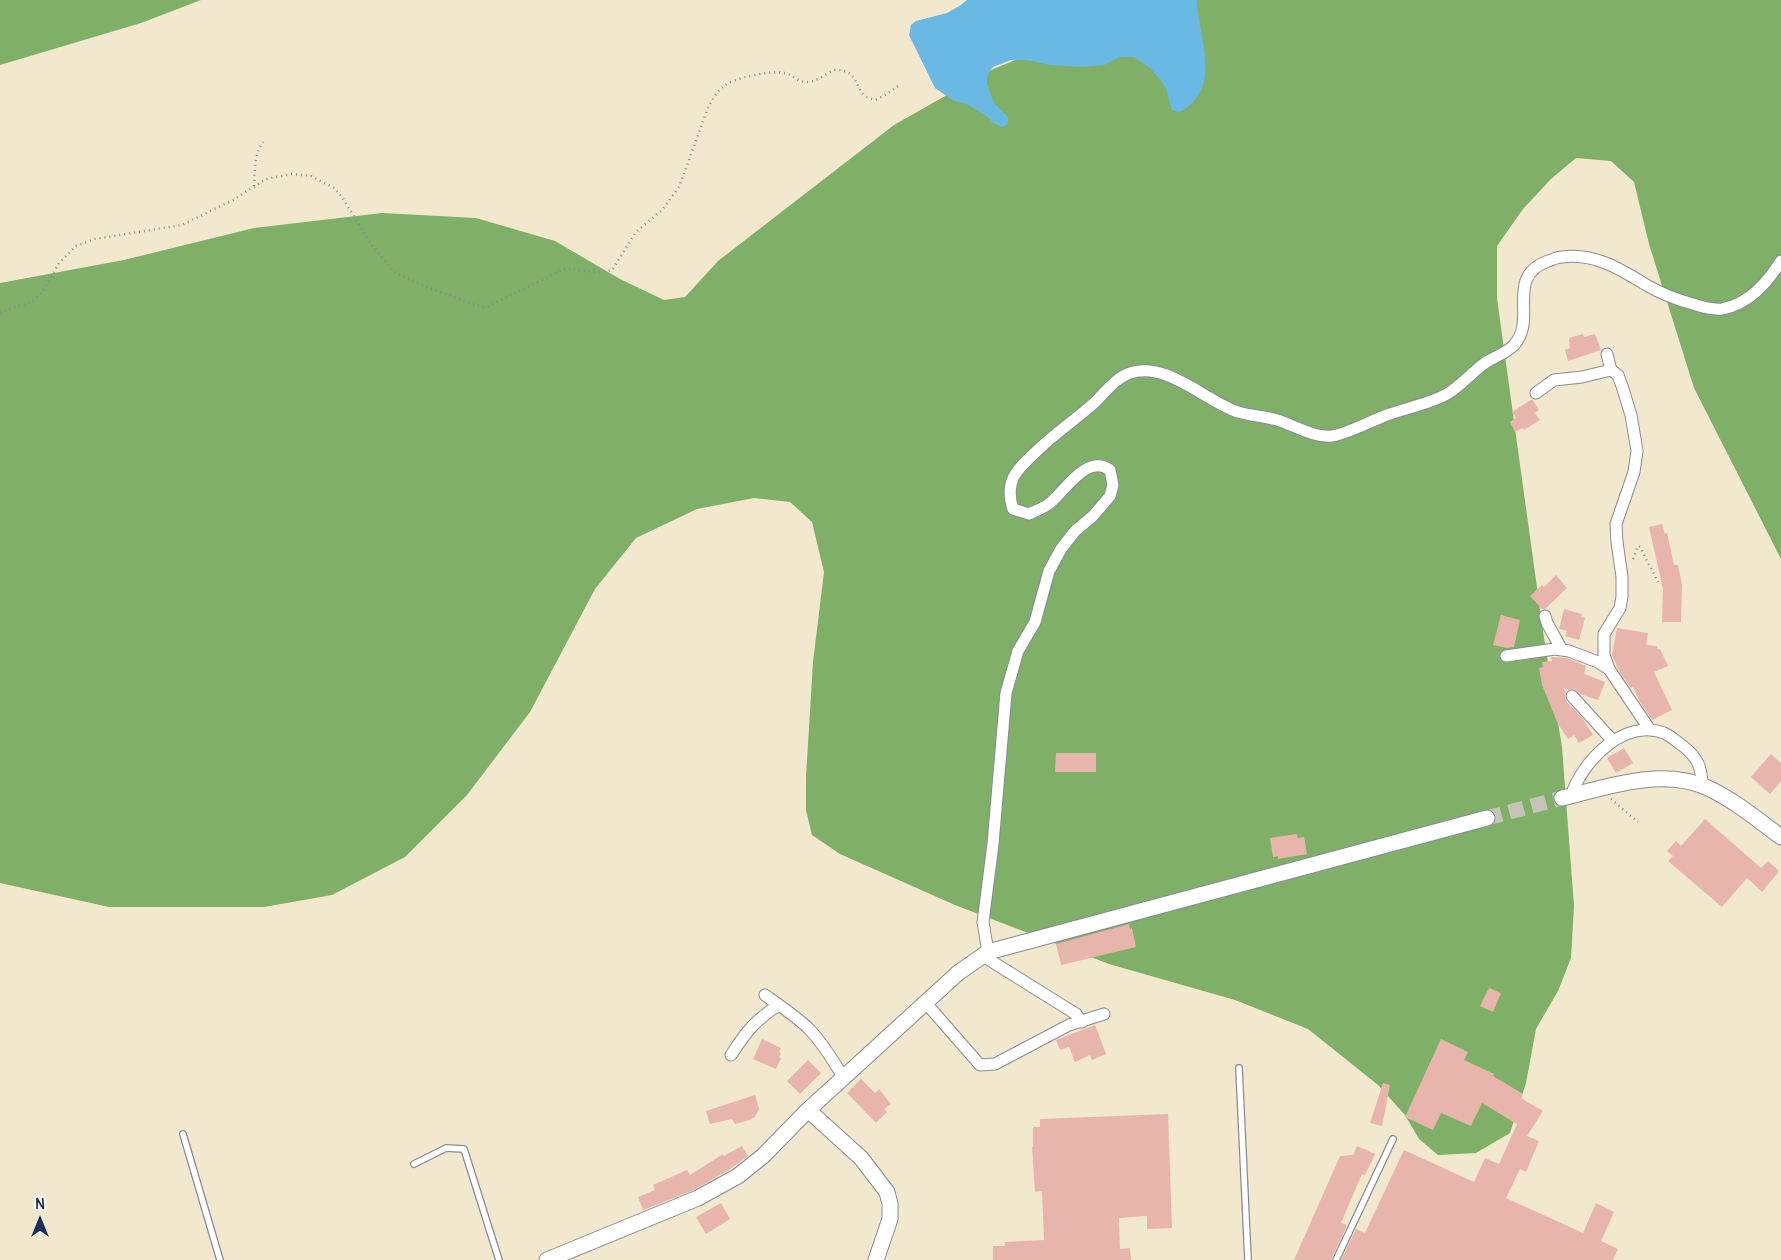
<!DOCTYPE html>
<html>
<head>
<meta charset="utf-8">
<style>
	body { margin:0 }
	#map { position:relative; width:1781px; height:1260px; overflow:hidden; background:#f1e8ce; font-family:Pangolin,sans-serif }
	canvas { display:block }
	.north { position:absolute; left:15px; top:1195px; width:50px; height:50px; -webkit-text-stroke:4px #fbf7ec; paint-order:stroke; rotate:0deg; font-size:14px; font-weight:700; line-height:20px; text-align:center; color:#1b2f5e }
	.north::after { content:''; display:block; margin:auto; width:18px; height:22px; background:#1b2f5e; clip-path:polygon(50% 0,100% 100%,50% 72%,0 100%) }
</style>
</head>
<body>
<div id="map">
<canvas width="1781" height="1260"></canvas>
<div class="north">N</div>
</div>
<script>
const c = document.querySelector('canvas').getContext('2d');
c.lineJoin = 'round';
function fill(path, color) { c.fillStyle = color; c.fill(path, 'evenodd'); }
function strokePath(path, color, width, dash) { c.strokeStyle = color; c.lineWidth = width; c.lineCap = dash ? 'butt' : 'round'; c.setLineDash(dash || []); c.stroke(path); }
fill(new Path2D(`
	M0,0H201L141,23L0,65Z
	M1160,0H1781V559L1694,388L1649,244L1634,182L1611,161L1576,158L1551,179L1523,209L1497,246V298L1508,378L1544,638L1562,747L1574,906L1571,958L1558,991L1536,1029L1526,1083L1510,1133L1476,1153L1438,1155L1419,1139L1405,1115L1378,1085L1308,1029L1235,1000L1109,964L955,905L840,854L812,835L806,810V777L813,662L824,572L812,522L790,502L754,498L697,509L636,538L595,589L530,712L467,795L405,857L332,895L264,907H109L0,883V283L124,260L254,228L382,213L476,218L555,241L620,279L664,300L685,297L718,261L894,125L991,70Z`), '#80af68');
fill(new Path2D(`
	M967,0H1197C1197,31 1218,74 1194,101C1189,106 1184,111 1178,112L1172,110L1165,86L1150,68L1134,57H1120L1104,65L1082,67L1050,65L1027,60H1011L993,67L988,74L987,79V84L994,103L1008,117V124L1002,127L993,123L988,117L967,104L954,101L935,88L909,35L911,25L916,21L947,13L961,5Z`), '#6ab9e5');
fill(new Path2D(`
	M1583,334L1584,337L1595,334L1601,350L1568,361L1565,350L1570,348L1569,338Z
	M1532,399L1539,410L1535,413L1540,420L1524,430L1522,428L1515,432L1510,422L1516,418L1512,412Z
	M1662,524L1665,534L1667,533L1674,565H1678L1682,584L1681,622H1662L1663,589L1649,527Z
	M1556,575L1567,588L1545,609H1542L1530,596L1542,585L1544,587Z
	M1564,609L1582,614L1581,617L1585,618L1579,640L1565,636L1567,631L1559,629Z
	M1501,615L1520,620L1514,647L1507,648L1493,645Z
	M1617,628L1648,633L1646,645L1657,646V649H1660L1668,666L1654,672L1672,710L1652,720L1640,702L1633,687L1631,688L1620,673L1612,655Z
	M1551,657L1567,658L1586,666L1584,674L1605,682L1598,700L1580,694L1575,689L1568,690L1563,688L1566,692L1565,697L1566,701L1583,719L1593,735L1579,743L1574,735L1568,739L1558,724L1542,685L1539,668L1543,667L1542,662L1552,661Z
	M1624,748L1633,763L1616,773L1607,758Z
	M1056,753H1096V772H1055Z
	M1771,754L1781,763V781L1770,794L1751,777Z
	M1705,819L1761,868L1768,861L1779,871L1762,892L1747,878L1722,907L1668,861L1673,856L1667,851L1676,841L1681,846Z
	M1297,834L1298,838L1304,837L1307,854L1278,859V856L1273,857L1270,838Z
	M1129,924L1130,929L1132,928L1136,947L1061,965L1056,944Z
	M1489,988L1501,993L1493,1012L1480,1006Z
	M1095,1025L1106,1054L1092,1060L1090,1055L1075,1062L1069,1047L1060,1050L1056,1040Z
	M762,1039L781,1048L779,1052L781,1053L779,1058H781L776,1069L753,1059Z
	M1441,1039L1468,1052L1464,1060L1494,1074L1493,1076L1523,1094L1521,1098L1543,1111L1527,1136L1539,1141L1526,1172L1520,1169L1506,1198L1583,1233L1596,1203L1614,1212L1601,1241L1618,1249L1613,1260H1341L1356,1229L1365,1233L1404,1150L1474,1182L1485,1158L1499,1164L1517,1124L1482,1103L1471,1126L1441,1113L1433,1130L1405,1117Z
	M808,1060L821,1073L800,1094L787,1081Z
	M861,1079L875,1093L879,1089L891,1104L884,1109L887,1112L876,1123L847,1093Z
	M1383,1083L1390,1085L1382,1126L1370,1123Z
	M755,1095L759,1109L755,1117L750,1119V1120L735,1124L732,1119L710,1124L706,1111Z
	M1168,1114L1172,1228L1147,1229V1216L1119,1218L1120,1249L1130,1248L1131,1260H993V1246H1005V1242L1044,1240L1042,1191L1035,1192L1032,1147H1033V1127H1040V1119Z
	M742,1146L748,1156L730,1169L694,1190L643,1210L638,1197L655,1190L653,1185L687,1170L690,1175L723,1154L724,1156Z
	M1357,1146L1375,1154L1365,1175L1362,1174L1341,1223L1347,1225L1331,1260H1294L1340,1156L1353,1155Z
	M721,1203L730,1219L706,1234L696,1217Z`), '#e8b5ad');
strokePath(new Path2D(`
	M1487,818L1562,798`), '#c6c3b8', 15, [15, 8]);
const service = new Path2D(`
	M1239,1068L1248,1260
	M183,1134L220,1260
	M414,1164L446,1148L464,1149L499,1260
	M1336,1260L1393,1139`);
const minor = new Path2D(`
	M1607,354L1611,370
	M1536,393L1554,380L1582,377L1611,370L1618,375L1622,386L1631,415L1637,451L1634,472L1616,524L1617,542L1622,577V597L1620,608L1604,634V655L1609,669
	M1545,616L1547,623L1562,650
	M1506,656L1555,649L1569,651L1598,662L1609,669L1650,730
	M1572,696L1613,741
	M1571,796C1582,762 1623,718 1664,733C1671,736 1677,742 1683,746C1697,757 1702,767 1702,786
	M988,952L983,922L993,844L1006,693L1018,651L1035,622L1049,571L1061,549L1075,531L1093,516L1110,496L1113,485L1110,470C1087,453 1065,491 1050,503C1044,508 1035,511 1029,514L1013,509C1003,478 1020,467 1040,448C1057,432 1076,419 1093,404C1104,394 1115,378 1130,373C1167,361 1205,401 1238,412C1251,416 1264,416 1277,420C1294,425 1313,438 1332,436C1345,435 1373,420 1387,415C1406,408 1429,404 1447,394C1461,386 1472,372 1485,363C1494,357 1507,353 1514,345C1538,319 1504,277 1548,261C1552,260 1557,257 1562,257C1594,252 1622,270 1648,286C1662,294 1678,300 1693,304C1702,307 1712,310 1722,309C1749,304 1767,283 1781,261
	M983,956L1076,1014L1082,1022
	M765,995C780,1006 796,1016 809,1029C823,1043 833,1061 844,1078
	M925,1002L980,1065L995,1064L1069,1025L1104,1014
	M731,1055C746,1032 755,1020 779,1005`);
const tertiary = new Path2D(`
	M1562,798C1607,787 1662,767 1708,788C1734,800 1758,820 1781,837
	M808,1110L861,1158L887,1192L890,1204V1219L876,1260
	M547,1260L698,1198L738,1176L763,1156L808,1110L958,973L988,952L1487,818`);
strokePath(service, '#868c96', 8);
strokePath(minor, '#868c96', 13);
strokePath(tertiary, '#868c96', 17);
strokePath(new Path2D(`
	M254,186C255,170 254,155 263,142
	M0,312L33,301L43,291L59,263L76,246L95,239L182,225L233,200L266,179L292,174L311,176L334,188L342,197L371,244L394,272L427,287L473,304L483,307L489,306L564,269C571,267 576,270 584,271C593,273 603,272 612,270L636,232L662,210L679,187L708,108C712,100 717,91 724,86C733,78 772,70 784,73C792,74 797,81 805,82C815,83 826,74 834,70C859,69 853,87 867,97C869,98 872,99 875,100L885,95L898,86
	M1633,559L1638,546L1640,547L1658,582
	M1611,799L1638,822`), '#868c96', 2.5, [1, 4]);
strokePath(service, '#fff', 5.5);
strokePath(minor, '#fff', 11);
strokePath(tertiary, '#fff', 15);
</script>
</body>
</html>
